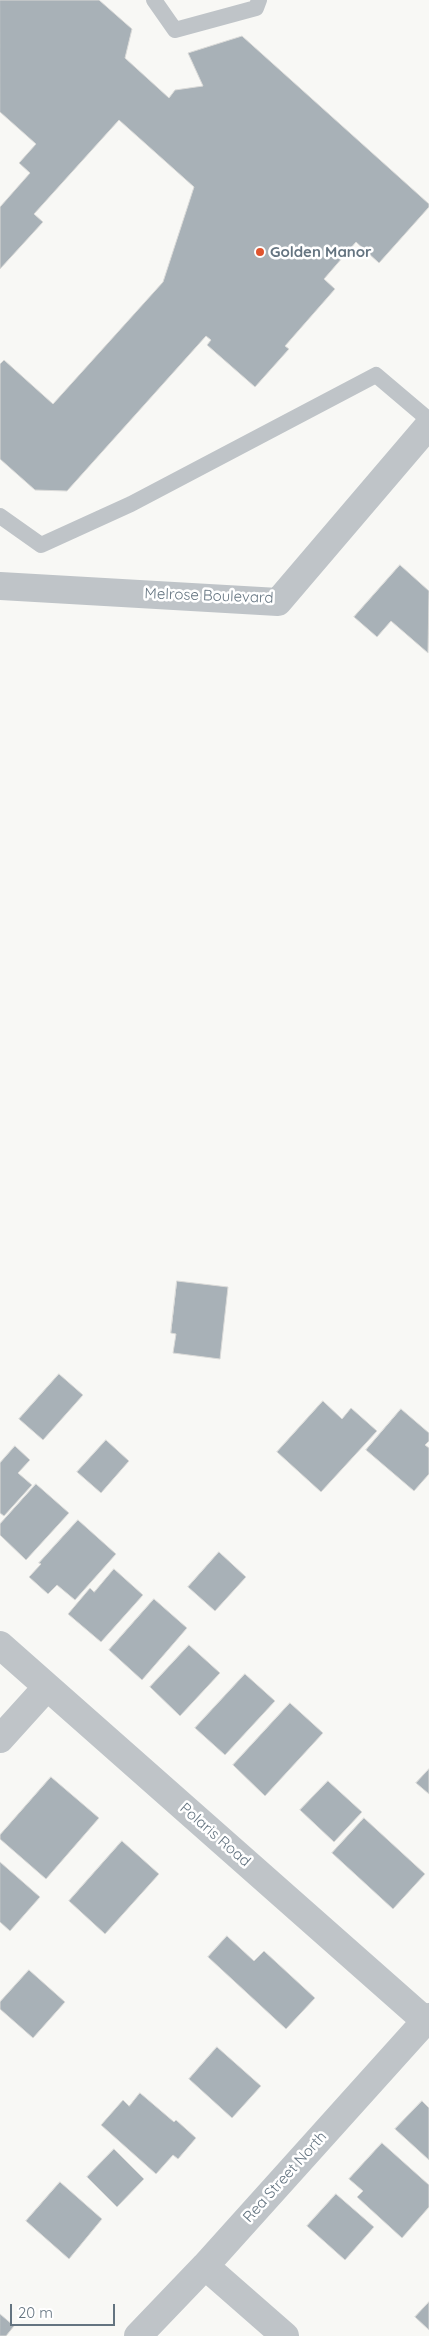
<!DOCTYPE html>
<html>
<head>
<meta charset="utf-8">
<style>
	body { margin:0 }
	#map { position:relative; width:429px; height:2336px; overflow:hidden; background:#f8f8f5; font-family:Quicksand,sans-serif }
	canvas { display:block }
	.scale { position:absolute; left:10px; top:2304px; width:105px; height:22px; box-sizing:border-box; border:2px solid #647480; border-top:0; padding-left:6px; font-size:15px; line-height:18px; white-space:nowrap; color:#647480; -webkit-text-stroke:4px #fff; paint-order:stroke }
</style>
</head>
<body>
<div id="map">
<canvas width="429" height="2336"></canvas>
<div class="scale">20 m</div>
</div>
<script>
const c = document.querySelector('canvas').getContext('2d');
c.lineJoin = 'round';
function fill(path, color) { c.fillStyle = color; c.fill(path, 'evenodd'); }
function strokePath(path, color, width, dash) { c.strokeStyle = color; c.lineWidth = width; c.lineCap = dash ? 'butt' : 'round'; c.setLineDash(dash || []); c.stroke(path); }
function drawText(font, color, halo, rows, align = 'center') {
  c.font = font + ' Quicksand,sans-serif'; c.lineWidth = 5; c.setLineDash([]); c.textBaseline = 'middle'; c.strokeStyle = halo; c.fillStyle = color; for (const [text, x, y, turn = 0] of rows) {
    c.save(); c.translate(x, y); c.rotate((+turn || 0) * Math.PI / 180); c.textAlign = isNaN(turn) ? turn : align; if (halo) c.strokeText(text, 0, 0); c.fillText(text, 0, 0); c.restore();
  }
}
const building = new Path2D(`
	M0,0H99L132,29L125,58L169,98L175,90L203,86L188,53L242,36L429,204V207L379,263L356,242L324,279L335,289L285,346L289,349L255,387L207,345L211,340L206,336L67,491L35,490L0,459V364L4,360L53,404L163,282L194,187L119,120L34,214L43,222L0,269V207L30,173L19,163L36,144L0,112Z
	M400,565L429,591L428,653L391,621L377,637L354,617Z
	M177,1281L228,1287L220,1359L173,1353L176,1334L171,1333Z
	M59,1374L83,1395L43,1440L19,1419Z
	M323,1401L342,1419L351,1408L377,1431L321,1492L277,1452Z
	M401,1409L429,1433V1441L425,1445L429,1448V1474L414,1491L366,1450Z
	M106,1440L129,1461L101,1493L77,1472Z
	M15,1446L30,1460L18,1473L32,1485L4,1516L0,1513V1463Z
	M36,1484L69,1513L26,1560L0,1535V1524Z
	M78,1520L116,1554L75,1600L57,1585L48,1594L29,1577L41,1564L39,1563Z
	M219,1552L246,1577L215,1611L188,1587Z
	M114,1569L143,1595L101,1642L68,1614L90,1588L94,1592Z
	M154,1599L187,1628L142,1680L109,1650Z
	M189,1645L220,1673L180,1716L150,1687Z
	M245,1674L275,1701L225,1755L195,1728Z
	M290,1703L323,1733L265,1796L233,1765Z
	M429,1769V1794L416,1783Z
	M51,1777L99,1818L46,1879L0,1839V1835Z
	M328,1781L362,1812L334,1842L300,1810Z
	M364,1818L425,1874L393,1909L332,1853Z
	M122,1841L159,1874L105,1934L69,1901Z
	M0,1862L40,1897L10,1931L0,1922Z
	M227,1936L254,1961L264,1951L315,1998L286,2029L208,1957Z
	M29,1970L65,2002L33,2038L0,2009V2002Z
	M217,2047L261,2086L232,2118L189,2079Z
	M140,2093L174,2122L176,2120L196,2138L178,2159L173,2155L156,2174L101,2125L123,2100L129,2106Z
	M422,2101L429,2108V2160L395,2129Z
	M382,2143L429,2185V2207L402,2238L357,2197L363,2191L349,2179Z
	M114,2149L144,2179L117,2207L87,2177Z
	M60,2182L102,2219L69,2259L26,2221Z
	M336,2194L374,2227L345,2260L307,2226Z
	M429,2302V2330L415,2317Z
	M0,2314L14,2326L6,2336H0Z`);
fill(building, '#a8b1b7');
strokePath(building, '#dadad8', 1);
strokePath(new Path2D(`
	M154,0L175,30L256,8L259,0
	M0,516L41,545L131,504L376,375L429,420`), '#bfc4c8', 16);
strokePath(new Path2D(`
	M0,586L278,602L429,425
	M0,1645L429,2024
	M0,1739L47,1687
	M205,2266L285,2336
	M138,2336L205,2266L429,2017`), '#bfc4c8', 28);
for (const [x, y, r, color] of [
	[260,252,5,"#df542e"]
]) { const dot = new Path2D(); dot.arc(x, y, r, 0, 2 * Math.PI); c.fillStyle = color; c.fill(dot); strokePath(dot, '#fff', 2); }
drawText('bold 15px', '#647480', '#fff', [
	["Golden Manor",270,252]
], 'left');
drawText('15px', '#647480', '#fff', [
	["Melrose Boulevard",209,596,2],
	["Polaris Road",215,1835,41],
	["Rea Street North",285,2177,-48]
]);
</script>
</body>
</html>
